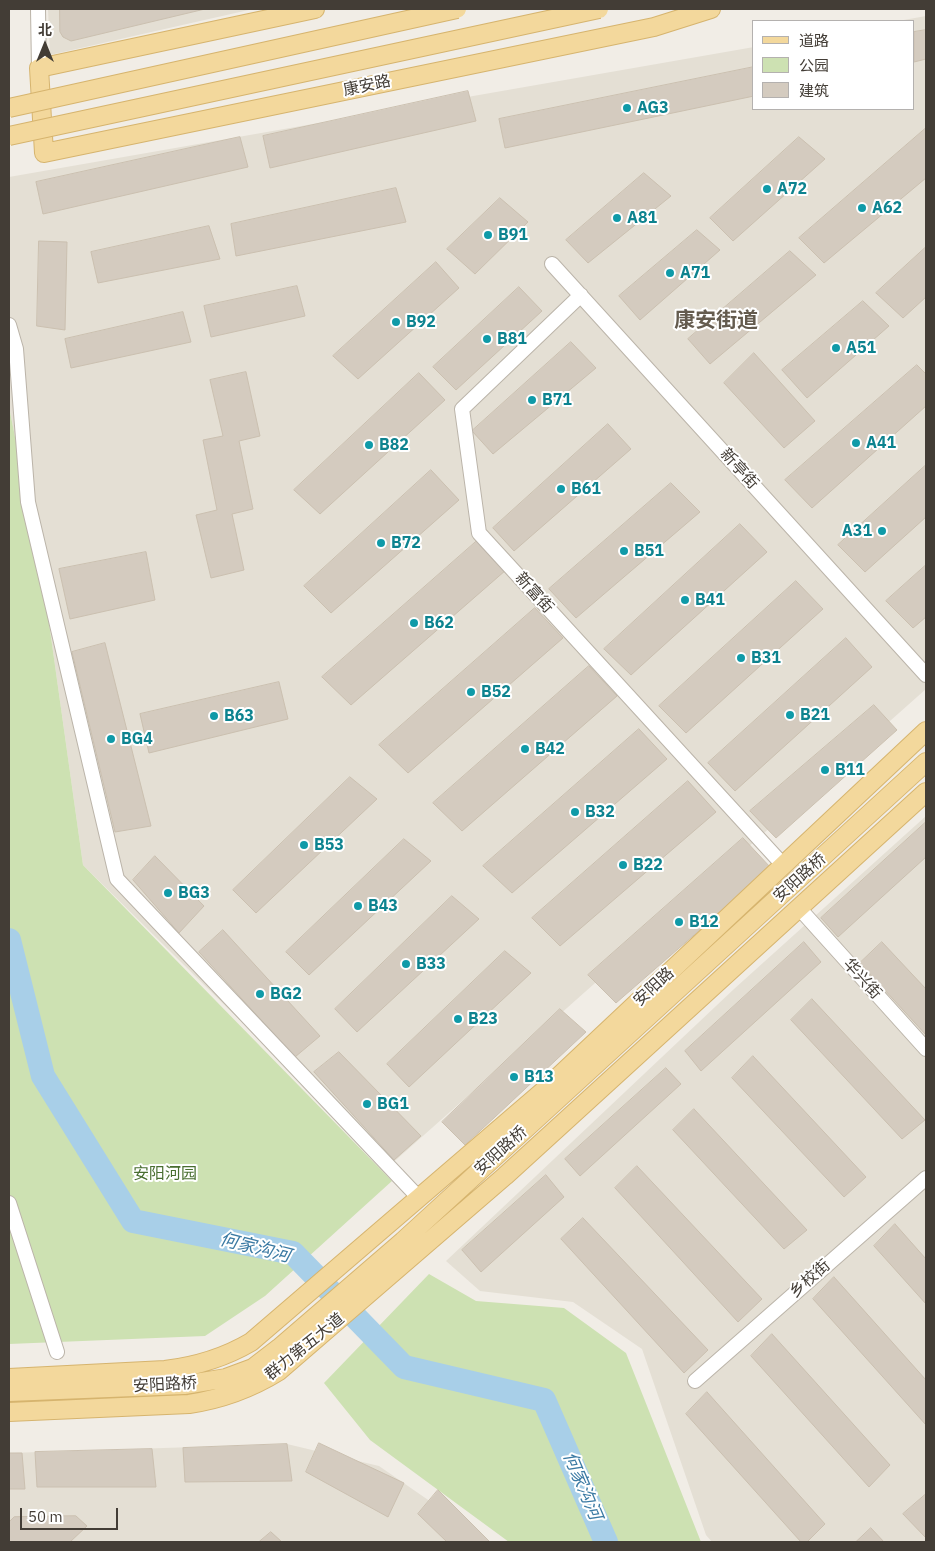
<!DOCTYPE html>
<html>
<head>
<meta charset="utf-8">
<style>
	body { margin:0 }
	#map { position:relative; width:935px; height:1551px; overflow:hidden; background:#f1ede6; font-family:"IBM Plex Sans","Noto Sans SC",sans-serif }
	canvas { display:block }
	.frame { position:absolute; inset:0; border:10px solid #433d36; pointer-events:none }
	.legend { position:absolute; left:752px; top:20px; width:162px; height:90px; box-sizing:border-box; background:#fff; border:1px solid #b4b1af; margin:0; padding:6px 9px; list-style:none; font-size:15px; color:#433d36 }
	.legend li { display:flex; align-items:center; gap:10px; height:25px }
	.legend b { width:25px; border:1px solid #b4b1af }
	.north { position:absolute; left:20px; top:20px; width:50px; height:50px; -webkit-text-stroke:4px #fff; paint-order:stroke; rotate:0deg; font-size:14px; font-weight:700; line-height:20px; text-align:center; color:#433d36 }
	.north::after { content:''; display:block; margin:auto; width:18px; height:22px; background:#433d36; clip-path:polygon(50% 0,100% 100%,50% 72%,0 100%) }
	.scale { position:absolute; left:20px; top:1508px; width:98px; height:22px; box-sizing:border-box; border:2px solid #433d36; border-top:0; padding-left:6px; font-size:15px; line-height:18px; white-space:nowrap; color:#433d36; -webkit-text-stroke:4px #fff; paint-order:stroke }
</style>
</head>
<body>
<div id="map">
<canvas width="935" height="1551"></canvas>
<div class="frame"></div>
<ul class="legend">
<li><b style="height:6px;background:#f3d89c"></b>道路</li>
<li><b style="height:14px;background:#cde1b2"></b>公园</li>
<li><b style="height:14px;background:#d4cbbf"></b>建筑</li>
</ul>
<div class="north">北</div>
<div class="scale">50 m</div>
</div>
<script>
const c = document.querySelector('canvas').getContext('2d');
c.lineJoin = 'round';
function fill(path, color) { c.fillStyle = color; c.fill(path, 'evenodd'); }
function strokePath(path, color, width, dash) { c.strokeStyle = color; c.lineWidth = width; c.lineCap = dash ? 'butt' : 'round'; c.setLineDash(dash || []); c.stroke(path); }
function drawText(font, color, halo, rows, align = 'center') {
  c.font = font + ' "IBM Plex Sans","Noto Sans SC",sans-serif'; c.lineWidth = 4; c.setLineDash([]); c.textBaseline = 'middle'; c.strokeStyle = halo; c.fillStyle = color; for (const [text, x, y, turn = 0] of rows) {
    c.save(); c.translate(x, y); c.rotate((+turn || 0) * Math.PI / 180); c.textAlign = isNaN(turn) ? turn : align; if (halo) c.strokeText(text, 0, 0); c.fillText(text, 0, 0); c.restore();
  }
}
fill(new Path2D(`
	M48,9H253L50,55Z
	M926,16V689L388,1167L83,865L41,566L9,407V177L754,47V109H914V21H898Z
	M926,816V1542H712L706,1535L642,1349L573,1302L480,1291L446,1261L734,989Z
	M287,1444L379,1466L489,1542H9V1453Z`), '#e4dfd4');
fill(new Path2D(`
	M9,407L41,566L83,865L392,1181L265,1296L205,1336L9,1344Z
	M429,1274L476,1301L564,1308L626,1353L701,1542H509L370,1440L324,1383Z`), '#cde1b2');
strokePath(new Path2D(`
	M9,940L43,1076L133,1221L293,1253L404,1367L544,1400L606,1542`), '#a8cfe8', 24);
const building = new Path2D(`
	M60,9H205L71,41L63,37L60,32Z
	M926,30V59L914,62V32Z
	M754,67V96L505,148L499,119Z
	M468,91L476,121L270,168L263,136Z
	M926,128V178L824,263L799,238Z
	M240,137L248,167L43,214L36,182Z
	M799,137L825,159L733,241L710,218Z
	M644,173L671,196L588,263L566,240Z
	M396,188L406,222L236,256L231,224Z
	M500,198L528,222L475,274L447,249Z
	M209,226L220,259L98,283L91,252Z
	M697,230L720,250L640,320L619,296Z
	M39,241L67,242L65,330L37,326Z
	M926,247V297L903,318L876,293Z
	M790,251L816,275L710,364L688,339Z
	M436,262L459,288L358,379L333,356Z
	M297,286L305,316L211,337L204,306Z
	M519,287L542,311L456,390L433,367Z
	M863,301L889,326L807,398L782,370Z
	M183,312L191,342L71,368L65,339Z
	M571,342L596,368L493,454L472,431Z
	M754,353L815,421L784,448L724,383Z
	M917,365L926,374V406L812,508L785,480Z
	M246,372L260,436L239,441L253,509L232,514L244,570L211,578L196,515L217,510L203,440L223,436L210,380Z
	M419,373L445,400L320,514L294,490Z
	M608,424L631,449L514,551L493,528Z
	M926,465V517L865,572L838,545Z
	M431,470L459,500L331,613L304,586Z
	M671,483L700,512L576,618L549,589Z
	M740,524L767,552L631,675L604,649Z
	M478,540L506,570L351,705L322,677Z
	M146,552L155,600L70,619L59,569Z
	M926,565V617L913,628L886,601Z
	M796,581L823,609L686,733L659,706Z
	M535,608L563,638L408,773L379,745Z
	M846,638L872,667L735,791L708,763Z
	M105,643L151,826L115,832L72,652Z
	M589,666L617,696L462,831L433,803Z
	M279,682L288,719L149,753L140,714Z
	M874,705L897,730L776,838L750,811Z
	M639,729L667,759L512,893L483,866Z
	M350,777L377,799L256,913L233,890Z
	M688,781L716,812L560,946L532,918Z
	M926,822V857L838,937L821,918Z
	M743,838L771,868L616,1003L588,975Z
	M404,839L431,861L309,975L286,952Z
	M155,856L204,906L179,933L133,880Z
	M452,896L479,919L357,1032L335,1009Z
	M223,930L320,1036L295,1057L199,952Z
	M804,942L821,962L701,1071L685,1051Z
	M882,942L926,989V1035L860,963Z
	M505,951L531,973L409,1087L387,1064Z
	M812,999L925,1120L902,1139L791,1020Z
	M560,1009L586,1032L465,1145L442,1122Z
	M339,1052L421,1136L394,1160L314,1072Z
	M753,1056L866,1177L844,1197L732,1078Z
	M666,1068L681,1084L580,1176L565,1159Z
	M694,1109L807,1230L784,1249L673,1130Z
	M637,1166L762,1299L738,1322L615,1188Z
	M546,1175L564,1197L481,1272L462,1250Z
	M583,1218L708,1350L684,1373L561,1239Z
	M895,1224L926,1259V1304L874,1246Z
	M834,1277L926,1380V1425L813,1299Z
	M772,1334L890,1465L869,1487L751,1356Z
	M707,1392L825,1524L807,1542H801L686,1414Z
	M319,1443L404,1483L388,1517L306,1472Z
	M287,1444L292,1481L185,1482L183,1448Z
	M152,1449L156,1487H37L35,1452Z
	M9,1453H22L25,1489H9Z
	M438,1490L490,1542H447L418,1514Z
	M926,1494V1538L903,1514Z
	M76,1516L87,1526L70,1542H9V1522L14,1517Z
	M871,1528L884,1542H856Z
	M271,1532L282,1542H259Z`);
fill(building, '#d4cbbf');
strokePath(building, '#cbc0b0', 1);
const minor = new Path2D(`
	M38,9L39,68
	M552,264L926,675
	M581,295L462,409L479,533L784,866
	M9,325L16,349L28,502L117,879L419,1198
	M799,908L926,1049
	M9,1203L57,1352
	M695,1381L926,1178`);
const major = new Path2D(`
	M315,9L39,68L44,153L654,27L711,9
	M9,1378L165,1370C197,1366 224,1358 251,1342L542,1092L926,731
	M9,1392L184,1385L226,1378L253,1368L279,1348L403,1241L926,762
	M9,1412L189,1404C223,1399 250,1389 279,1371L505,1176L926,792`);
strokePath(minor, '#bbb4a9', 16);
strokePath(major, '#d6b46e', 20);
strokePath(minor, '#fff', 14);
strokePath(major, '#f3d89c', 18);
const majorBridge = new Path2D(`
	M9,108L457,9
	M9,136L599,9`);
strokePath(majorBridge, '#d6b46e', 20, []);
strokePath(majorBridge, '#f3d89c', 18);
for (const [x, y, r, color] of [
	[627,108,5,"#0f9aa8"],
	[767,189,5,"#0f9aa8"],
	[862,208,5,"#0f9aa8"],
	[617,218,5,"#0f9aa8"],
	[488,235,5,"#0f9aa8"],
	[670,273,5,"#0f9aa8"],
	[396,322,5,"#0f9aa8"],
	[487,339,5,"#0f9aa8"],
	[836,348,5,"#0f9aa8"],
	[532,400,5,"#0f9aa8"],
	[856,443,5,"#0f9aa8"],
	[369,445,5,"#0f9aa8"],
	[561,489,5,"#0f9aa8"],
	[882,531,5,"#0f9aa8"],
	[381,543,5,"#0f9aa8"],
	[624,551,5,"#0f9aa8"],
	[685,600,5,"#0f9aa8"],
	[414,623,5,"#0f9aa8"],
	[741,658,5,"#0f9aa8"],
	[471,692,5,"#0f9aa8"],
	[790,715,5,"#0f9aa8"],
	[214,716,5,"#0f9aa8"],
	[111,739,5,"#0f9aa8"],
	[525,749,5,"#0f9aa8"],
	[825,770,5,"#0f9aa8"],
	[575,812,5,"#0f9aa8"],
	[304,845,5,"#0f9aa8"],
	[623,865,5,"#0f9aa8"],
	[168,893,5,"#0f9aa8"],
	[358,906,5,"#0f9aa8"],
	[679,922,5,"#0f9aa8"],
	[406,964,5,"#0f9aa8"],
	[260,994,5,"#0f9aa8"],
	[458,1019,5,"#0f9aa8"],
	[514,1077,5,"#0f9aa8"],
	[367,1104,5,"#0f9aa8"]
]) { const dot = new Path2D(); dot.arc(x, y, r, 0, 2 * Math.PI); c.fillStyle = color; c.fill(dot); strokePath(dot, '#fff', 2); }
drawText('16px', '#433d36', '#fff', [
	["康安路",367,86,-12],
	["新亭街",739,469,48],
	["新富街",534,593,48],
	["安阳路桥",800,878,-42],
	["华兴街",862,979,48],
	["安阳路",654,987,-43],
	["安阳路桥",501,1151,-42],
	["乡校街",810,1279,-41],
	["群力第五大道",305,1347,-39],
	["安阳路桥",165,1385,-3]
]);
drawText('bold 16px', '#0d838f', '#fff', [
	["AG3",637,108],
	["A72",777,189],
	["A62",872,208],
	["A81",627,218],
	["B91",498,235],
	["A71",680,273],
	["B92",406,322],
	["B81",497,339],
	["A51",846,348],
	["B71",542,400],
	["A41",866,443],
	["B82",379,445],
	["B61",571,489],
	["A31",872,531,"right"],
	["B72",391,543],
	["B51",634,551],
	["B41",695,600],
	["B62",424,623],
	["B31",751,658],
	["B52",481,692],
	["B21",800,715],
	["B63",224,716],
	["BG4",121,739],
	["B42",535,749],
	["B11",835,770],
	["B32",585,812],
	["B53",314,845],
	["B22",633,865],
	["BG3",178,893],
	["B43",368,906],
	["B12",689,922],
	["B33",416,964],
	["BG2",270,994],
	["B23",468,1019],
	["B13",524,1077],
	["BG1",377,1104]
], 'left');
drawText('16px', '#496e30', '#fff', [
	["安阳河园",165,1174]
]);
drawText('italic 18px', '#3b7aa3', '#fff', [
	["何家沟河",255,1248,14],
	["何家沟河",582,1486,67]
]);
drawText('bold 21px', '#645b4e', '#fff', [
	["康安街道",716,321]
]);
</script>
</body>
</html>
